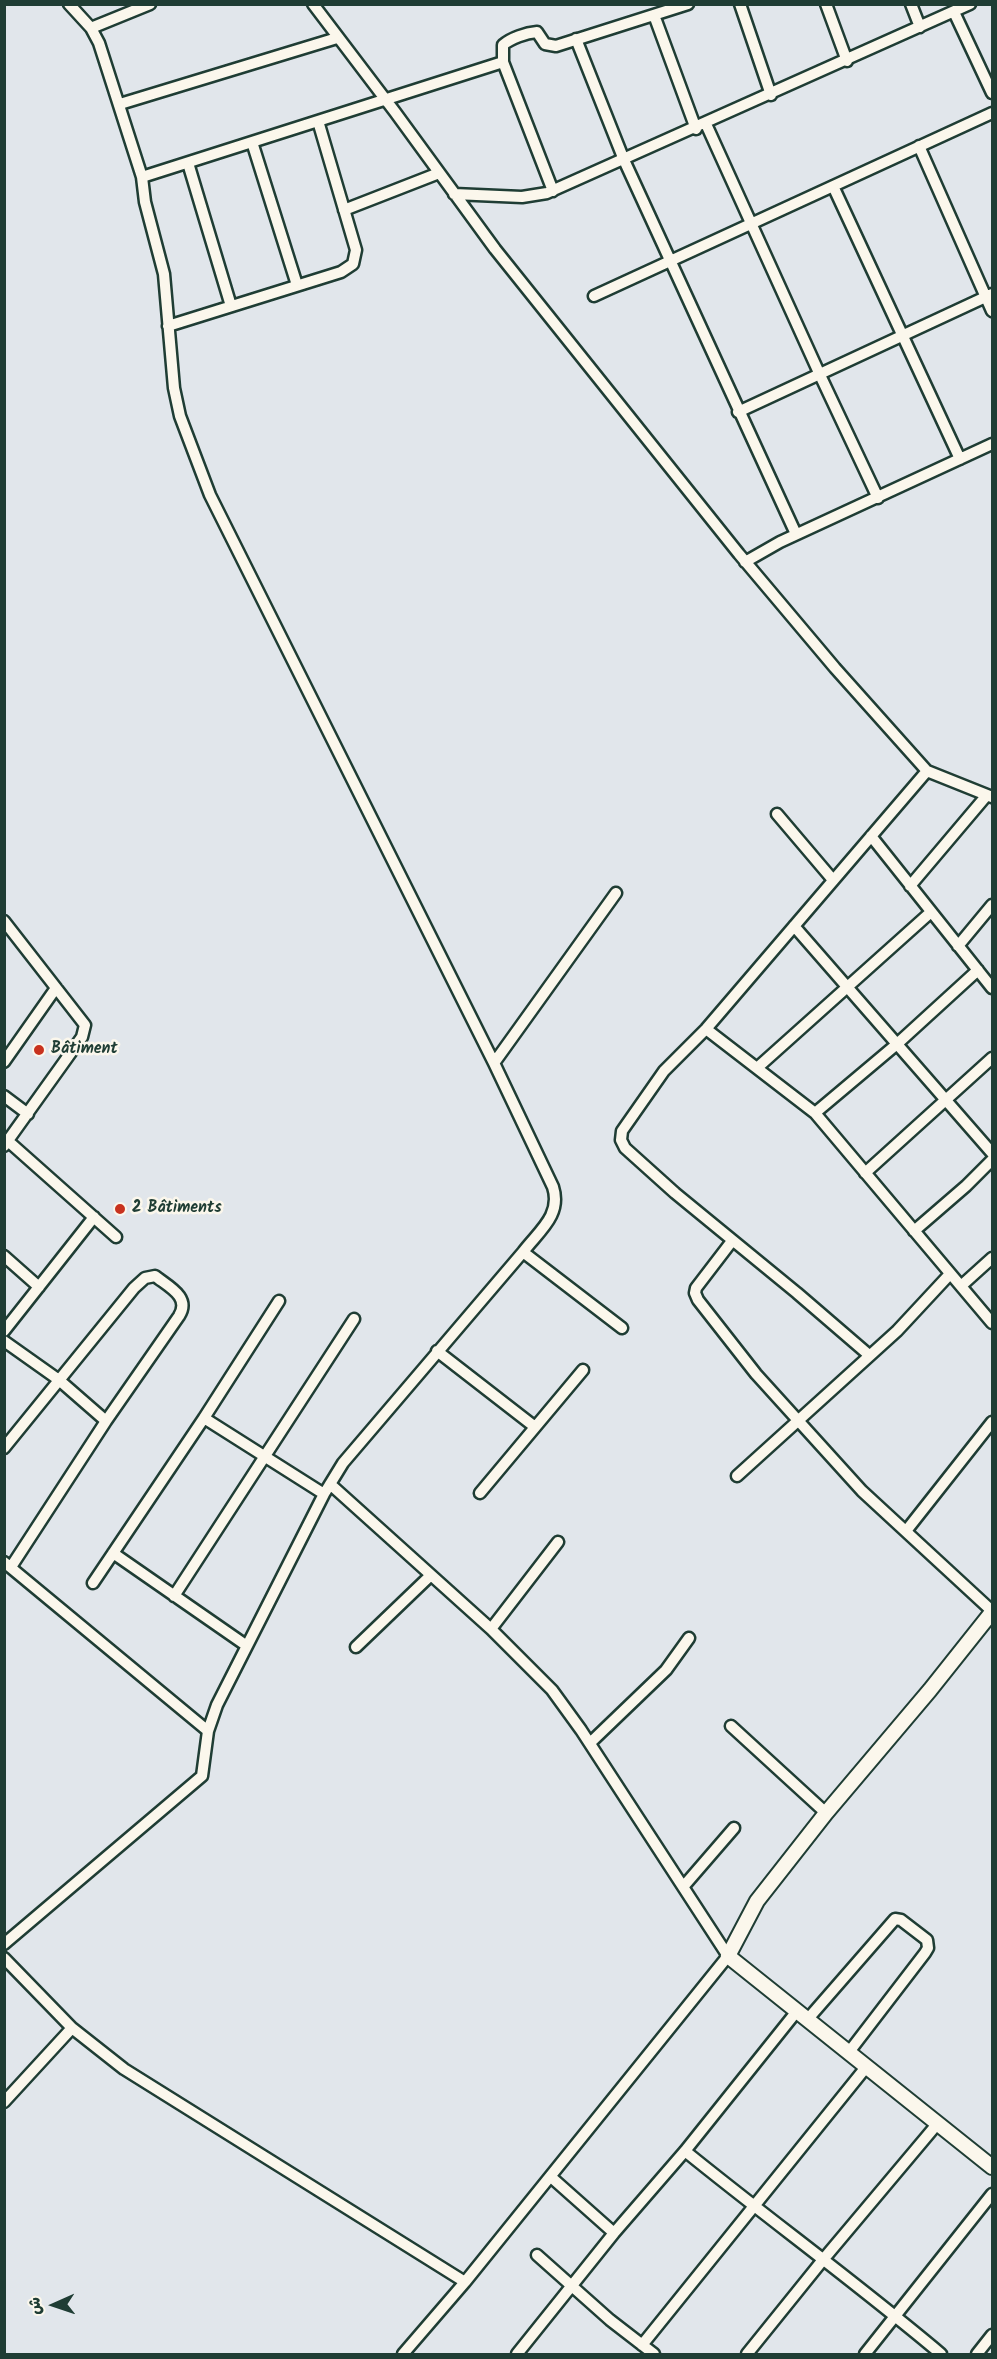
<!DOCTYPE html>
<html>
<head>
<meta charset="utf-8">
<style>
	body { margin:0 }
	#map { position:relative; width:997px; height:2359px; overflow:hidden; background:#e1e6eb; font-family:Kalam,"Playpen Sans Arabic",sans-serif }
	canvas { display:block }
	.frame { position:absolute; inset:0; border:6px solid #1f3d34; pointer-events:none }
	.north { position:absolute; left:24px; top:2275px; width:60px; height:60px; -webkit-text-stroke:4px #fbf7ec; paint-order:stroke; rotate:267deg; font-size:16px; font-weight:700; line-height:24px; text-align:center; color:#1f3d34 }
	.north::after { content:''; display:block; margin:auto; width:21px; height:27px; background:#1f3d34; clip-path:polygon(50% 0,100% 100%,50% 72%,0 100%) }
</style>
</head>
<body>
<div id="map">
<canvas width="997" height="2359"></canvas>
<div class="frame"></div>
<div class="north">ش</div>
</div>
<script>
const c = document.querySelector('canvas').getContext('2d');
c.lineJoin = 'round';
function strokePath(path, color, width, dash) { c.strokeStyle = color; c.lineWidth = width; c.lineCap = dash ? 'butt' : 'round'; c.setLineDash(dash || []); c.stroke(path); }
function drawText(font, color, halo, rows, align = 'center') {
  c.font = font + ' Kalam,sans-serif'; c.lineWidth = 5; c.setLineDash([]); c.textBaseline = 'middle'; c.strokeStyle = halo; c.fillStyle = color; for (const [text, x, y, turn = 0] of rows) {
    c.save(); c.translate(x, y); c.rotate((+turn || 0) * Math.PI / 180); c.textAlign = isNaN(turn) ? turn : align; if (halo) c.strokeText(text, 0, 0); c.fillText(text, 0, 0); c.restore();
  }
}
const street = new Path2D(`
	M313,4L395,112L495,249L739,554L835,668L927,771L992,797
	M740,4L771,95
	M826,4L847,61
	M911,4L920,27
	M954,12L992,93
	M654,15L696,129
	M91,28L150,4
	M576,39L624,160L796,534
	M503,62L553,191
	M120,104L337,38
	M706,124L820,375L878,498
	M252,142L297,285
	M919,146L992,311
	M188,163L231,306
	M142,177L503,62V45C511,38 526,33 537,32L545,44L556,46L688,4
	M833,186L960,459
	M454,194L522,197L547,193L970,4
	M344,210L439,173
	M594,296L992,113
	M168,326L341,272L353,264L356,250L318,121
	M738,412L992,294
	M745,562L780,542L992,444
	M777,814L833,880
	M871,836L992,988
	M910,886L987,795
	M4,921L85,1025L82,1037L4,1146
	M794,926L992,1153
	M958,946L992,905
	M706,1029L815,1113L992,1323
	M4,1062L56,988
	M494,1063L616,893
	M757,1068L931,912
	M4,1096L28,1114
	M815,1113L897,1044L978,970
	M8,1141L116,1237
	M865,1173L992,1058
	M914,1231L966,1186L992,1160
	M732,1241L696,1288L695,1293L698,1300L756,1374L862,1491L992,1611
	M523,1252L622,1328
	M4,1256L39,1287
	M961,1286L992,1258
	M4,1331L94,1217
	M4,1341L59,1380L106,1421
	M437,1351L535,1427
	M869,1355L797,1293L675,1193L625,1148L621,1140L622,1131L664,1071L706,1029L927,771
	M204,1418L324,1494
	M4,1448L134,1288L145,1278L155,1276C169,1287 191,1297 179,1316L106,1421L11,1567
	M737,1476L897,1331L950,1274
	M330,1484L491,1629L552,1690L581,1730L728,1956L465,2282L403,2354
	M480,1493L583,1370
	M906,1531L992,1422
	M113,1553L247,1646
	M4,1562L208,1731
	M93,1583L204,1418L279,1301
	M174,1596L354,1319
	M491,1629L558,1542
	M356,1647L431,1575
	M731,1726L826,1813
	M590,1743L666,1670L689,1638
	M683,1887L734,1828
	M4,1944L202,1776L208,1731L217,1705L324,1494L343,1463L523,1252C539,1231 562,1215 553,1187L494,1063L210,495L180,416L174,388L164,274L145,202L142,177L99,43L91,28L69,4
	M4,1958L72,2028L124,2069L465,2282
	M807,2020L895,1919L901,1920L927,1940L928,1948L925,1953L849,2052
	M4,2102L72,2028
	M685,2151C770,2220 858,2284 941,2354
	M551,2177L614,2233
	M537,2255L610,2320L654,2354
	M642,2345L867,2066
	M517,2354L614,2233L685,2151L797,2011
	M747,2354L822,2261L938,2123
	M865,2354L992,2194
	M977,2354L992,2335`);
const secondary = new Path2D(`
	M992,1612L930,1690L826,1813L757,1901L728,1956L992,2167`);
strokePath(street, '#1f3d34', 15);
strokePath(secondary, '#1f3d34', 18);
strokePath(street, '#fbf7ec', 10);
strokePath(secondary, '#fbf7ec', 14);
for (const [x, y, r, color] of [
	[39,1050,6,"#c8321e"],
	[120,1209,6,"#c8321e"]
]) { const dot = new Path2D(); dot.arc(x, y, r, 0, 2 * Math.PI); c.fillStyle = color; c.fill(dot); strokePath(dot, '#fbf7ec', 2); }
drawText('bold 16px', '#1f3d34', '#fbf7ec', [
	["Bâtiment",51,1050],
	["2 Bâtiments",132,1209]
], 'left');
</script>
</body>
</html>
